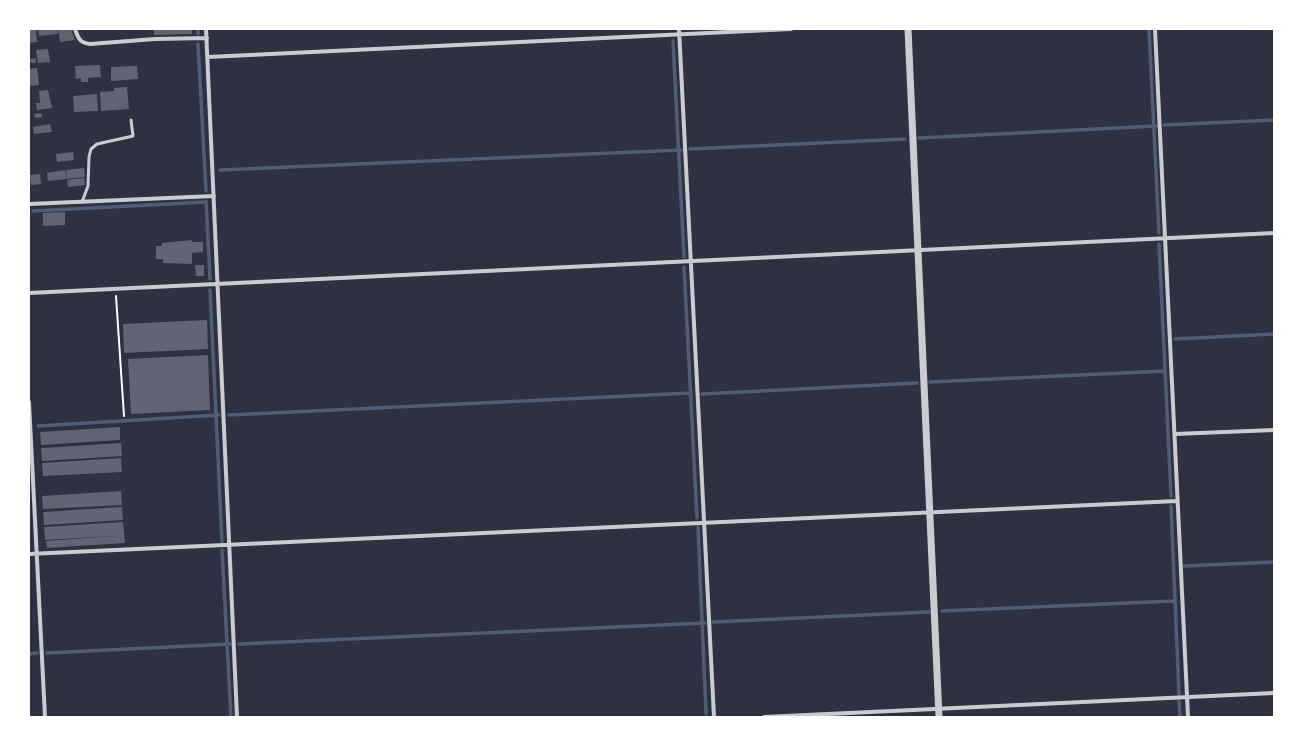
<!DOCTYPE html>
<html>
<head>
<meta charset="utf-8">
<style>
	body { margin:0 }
	#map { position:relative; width:1303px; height:746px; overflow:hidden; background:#2d3142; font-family:Jost,sans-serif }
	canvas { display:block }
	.frame { position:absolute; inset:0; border:30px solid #fff; pointer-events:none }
</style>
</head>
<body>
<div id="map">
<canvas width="1303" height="746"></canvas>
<div class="frame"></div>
</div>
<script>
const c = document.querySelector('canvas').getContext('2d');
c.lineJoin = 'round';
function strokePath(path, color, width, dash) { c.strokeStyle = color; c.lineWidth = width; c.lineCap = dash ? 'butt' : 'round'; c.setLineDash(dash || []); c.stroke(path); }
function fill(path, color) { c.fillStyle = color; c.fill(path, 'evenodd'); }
strokePath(new Path2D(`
	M198,29V34
	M1149,29L1159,233
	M673,41L684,257
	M198,44L206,191
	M1164,125L1274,120
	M919,138L1156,126
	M690,149L905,139
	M220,170L681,150
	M206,201L210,279
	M33,211L206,202
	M1159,244L1171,496
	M684,267L697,518
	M210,290L222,542
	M1175,339L1274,334
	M930,382L1165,371
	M702,394L917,383
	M229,415L691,393
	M38,426L219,415
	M1171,506L1179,694
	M698,527L706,714
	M222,550L231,717
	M1184,566L1274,562
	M942,611L1174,601
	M713,622L929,612
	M239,644L705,623
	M47,653L230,644
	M29,654L37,653
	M1179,701L1180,717`), '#4f5d75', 3.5);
fill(new Path2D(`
	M29,29H36L37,42L29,43Z
	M38,29H57L58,34L39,36Z
	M58,29H71L75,40L60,42Z
	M154,29H192V34L154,35Z
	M48,49L50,62L38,63L36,50Z
	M36,58V63H31L30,59Z
	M100,65L101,77L88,78V82H81V78L76,79L75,66Z
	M137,66L138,79L111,81V67Z
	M37,68L39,85L29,86V69Z
	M127,87L129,109L101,111L100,92L114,91V88Z
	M48,90L52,108L37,110L36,103H40L39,91Z
	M97,94L98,111L74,112L73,96Z
	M41,113L42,117L35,118L34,114Z
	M50,124L52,132L34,134L33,127Z
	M73,152L74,160L57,162L56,154Z
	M84,168L85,177L67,179L66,170Z
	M65,170L67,179L48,181L47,173Z
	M40,174L41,184L31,185L30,175Z
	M84,178L85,185L68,187L67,180Z
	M65,212V225L43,226V213Z
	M192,240V242H203V252L192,253V264L163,263V259H156V246H162V243Z
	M195,265H204V276H196Z
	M207,320L208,349L124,353L123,324Z
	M208,355L210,410L131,414L128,359Z
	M120,427V440L41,445L40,432Z
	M121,443L122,456L42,461L41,448Z
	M121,458L122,472L43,476L42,463Z
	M121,491L122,505L43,509L42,496Z
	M122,507L123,520L44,525L43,512Z
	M123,522L125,543L47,548L46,541L114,536L45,540L44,527Z`), '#626471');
strokePath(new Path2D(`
	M116,296L124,416`), '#fff', 2);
strokePath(new Path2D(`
	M82,202L88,186L89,157L91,149L97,144L133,136L131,120`), '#caccd0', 3);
strokePath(new Path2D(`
	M75,29C78,38 80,43 90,44L155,39L207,38
	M206,29L237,717
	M679,29L714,717
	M1155,29L1188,717
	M208,57L791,29
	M29,204L214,196
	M29,293L1274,233
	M29,402L45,717
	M1175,434L1274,430
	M29,554L1177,501
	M764,717L1274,693`), '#caccd0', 4);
strokePath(new Path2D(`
	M908,29L939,717`), '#caccd0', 7);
</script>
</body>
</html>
